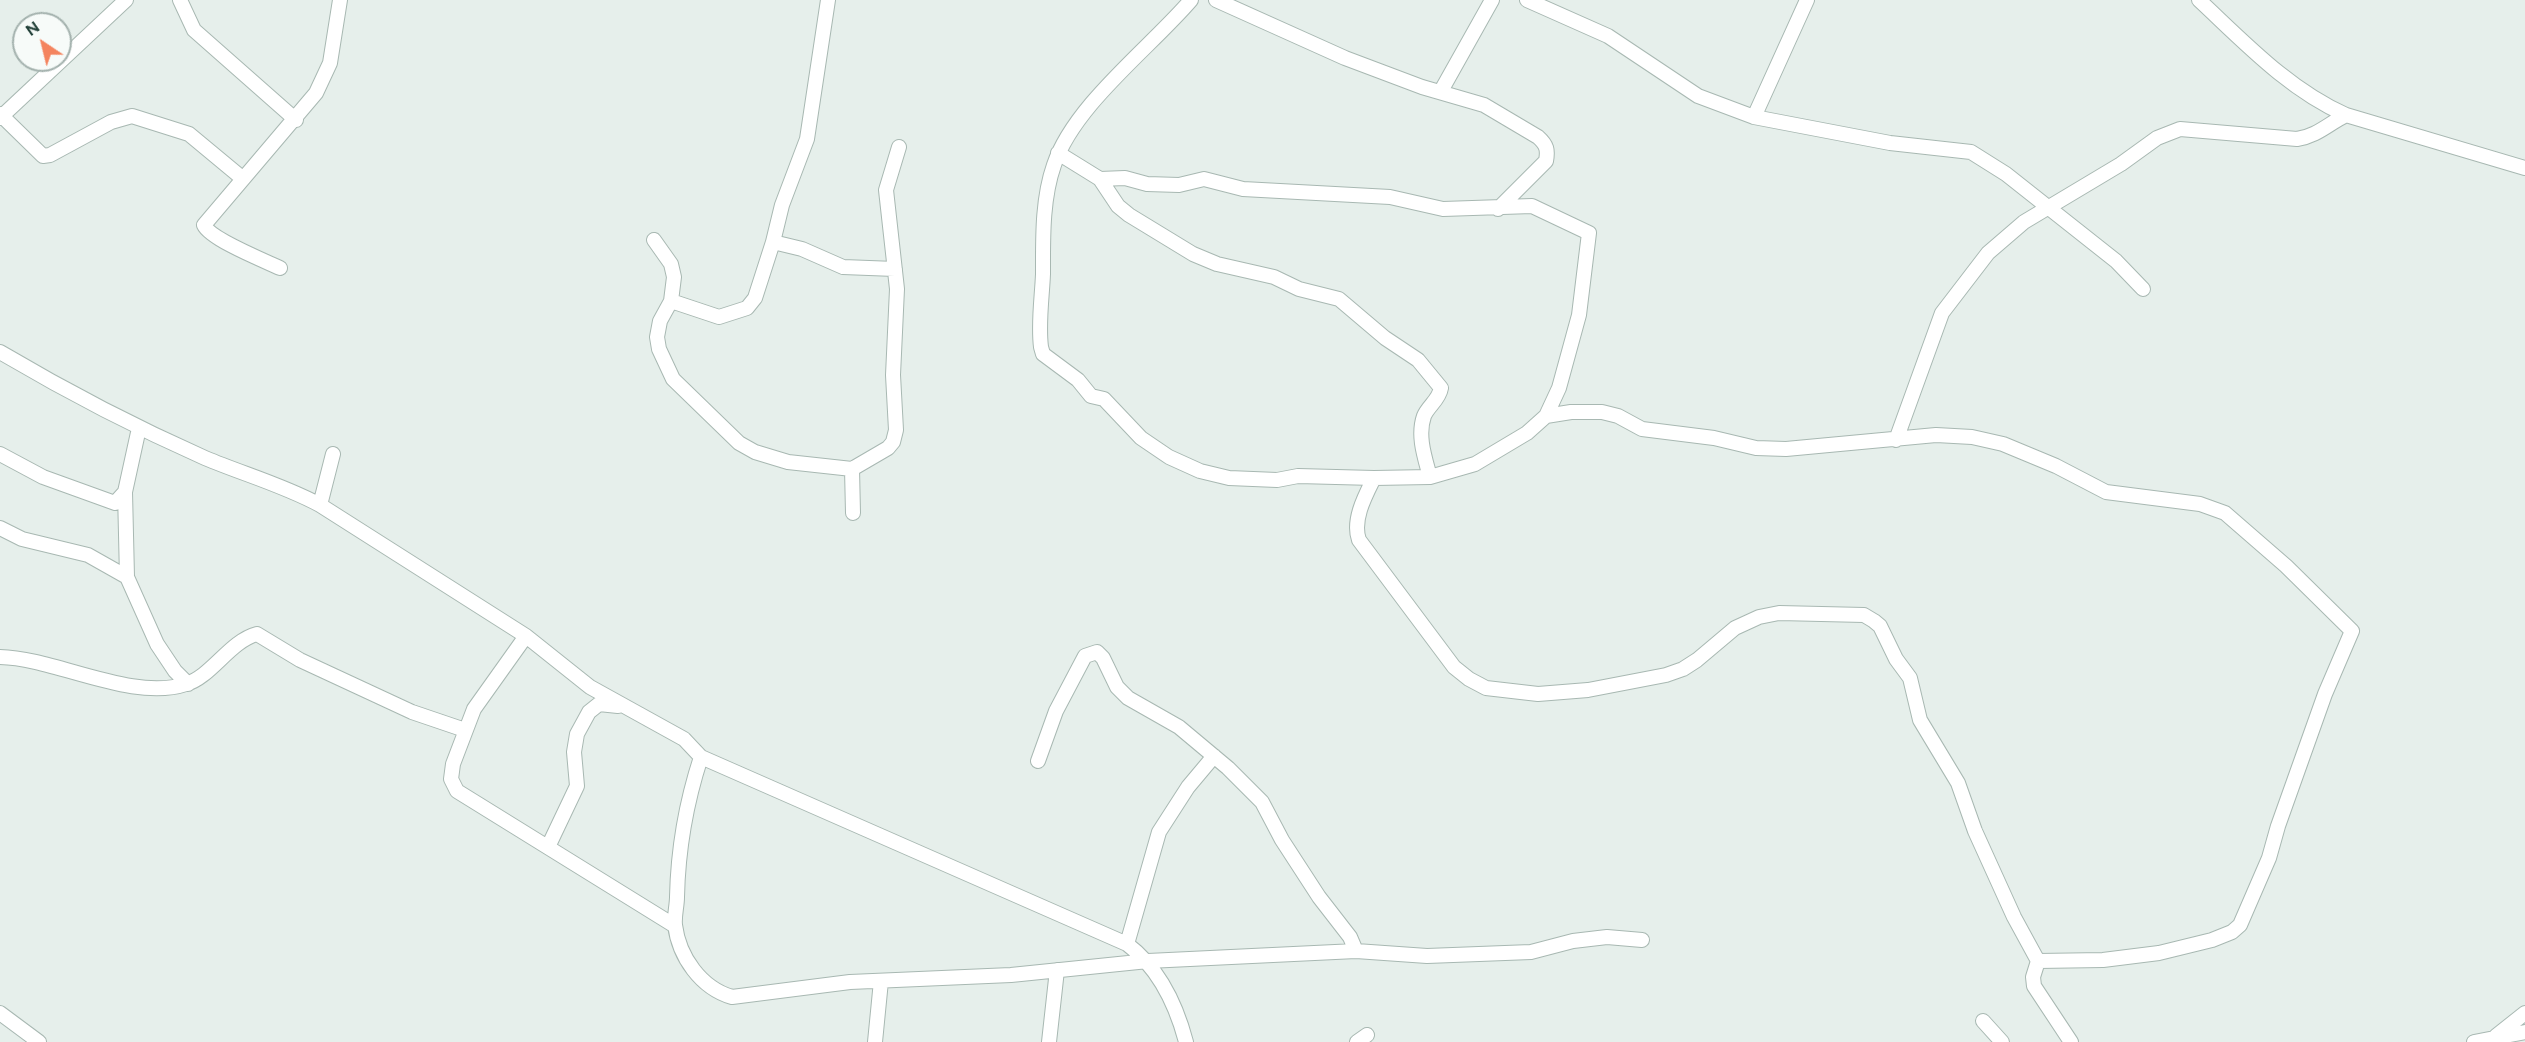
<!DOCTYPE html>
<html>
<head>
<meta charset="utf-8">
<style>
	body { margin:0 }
	#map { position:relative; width:2525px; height:1042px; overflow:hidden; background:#e6efeb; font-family:Figtree,sans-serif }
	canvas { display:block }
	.north { position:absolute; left:12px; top:12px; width:60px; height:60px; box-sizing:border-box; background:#f7fbf9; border:2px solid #a3b1ad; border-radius:50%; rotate:325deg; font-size:16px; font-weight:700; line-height:24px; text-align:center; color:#24423a }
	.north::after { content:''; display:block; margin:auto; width:21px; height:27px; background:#f4845f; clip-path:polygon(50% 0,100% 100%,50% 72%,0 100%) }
</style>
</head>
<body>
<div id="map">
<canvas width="2525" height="1042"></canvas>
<div class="north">N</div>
</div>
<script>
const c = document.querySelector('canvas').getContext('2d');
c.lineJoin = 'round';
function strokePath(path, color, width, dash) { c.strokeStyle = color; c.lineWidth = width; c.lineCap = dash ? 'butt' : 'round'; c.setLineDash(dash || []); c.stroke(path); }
const minor = new Path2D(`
	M180,0L194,30L296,120
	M1191,0C1150,48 1074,105 1054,165C1042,199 1043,239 1043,274C1042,298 1038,323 1041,347L1043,354L1078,380L1091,396L1104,399L1141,438L1169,457L1200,471L1229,478L1277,480L1298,476L1374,478
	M1216,0L1345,58L1422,87L1484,105L1538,137C1547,145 1548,150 1546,161L1498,209
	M1527,0L1608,36L1698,96L1754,117L1890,143L1971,152L2006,174L2116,261L2143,289
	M2199,0C2244,42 2289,90 2346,115L2525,168
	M1441,91L1492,0
	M0,114L43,156L50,155L111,122L132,116L189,134L242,178
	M1754,117L1807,0
	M0,118L126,0
	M1058,153L1100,179L1118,206L1129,215L1193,254L1217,264L1274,277L1299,289L1339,299L1385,338L1418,360L1441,388C1439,400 1428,406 1424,416C1417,436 1425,458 1430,477
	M1100,179L1125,178L1147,184L1179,185L1204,179L1243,189L1390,197L1443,209L1532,206L1589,233L1579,315L1559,388L1546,416
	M654,240L671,264L674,277L671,301L660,321L657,337L659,349L673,379L739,443L755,452L788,462L852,469L888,448L893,442L896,430L893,375L897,289L886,190L899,147
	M773,242L802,249L843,267L895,269
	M280,268C265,261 210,239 204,225L316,93L330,63L340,0
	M671,301L719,317L747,308L755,298L773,242L782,205L807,139L828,0
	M0,352C66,391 135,427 205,458C243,474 283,485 320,505L526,636L590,687L684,739L701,757L1127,944C1159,968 1176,1004 1186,1042
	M1571,412H1602L1618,416L1642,429L1714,438L1756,448L1786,449L1936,435L1972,437L2003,444L2056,466L2106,492L2200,504L2225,513L2286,566L2352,631L2325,694L2278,826L2269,858L2240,925L2232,932L2212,940L2159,953L2103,960L2038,961L2014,917L1975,831L1958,783L1920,720L1910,678L1896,659L1880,626L1874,621L1864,615L1779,613L1759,617L1735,628L1697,660L1683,669L1666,675L1588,690L1538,694L1486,688L1469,679L1454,667L1359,540C1352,520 1365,496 1374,478L1430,477L1475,464L1527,433L1546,416Z
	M139,428L125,492L127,577L157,644L175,671L188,684
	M1896,440L1942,313L1988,253L2024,222L2121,164L2157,138L2180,129L2297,139C2317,136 2328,124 2346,115
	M0,454L43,477L115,503L125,492
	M852,469L853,513
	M320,505L333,454
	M0,528L22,539L88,555L127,577
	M526,636L474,709L453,764L451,779L457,791L675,926
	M0,657C55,658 132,702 186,684C211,677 230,641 257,634L300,660L412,712L465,730
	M701,757C686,803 678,849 677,897C677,906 674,916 675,925C679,957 701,988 732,997L850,982L1011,975L1148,961L1356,951L1427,956L1531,952L1573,941L1607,937L1642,940
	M1038,761L1056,711L1085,656L1097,652L1103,658L1117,687L1128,698L1179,727L1228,768L1262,802L1282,840L1319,897L1350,937L1356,951
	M548,847L577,786L574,752L577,734L589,712L599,704L618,706
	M1127,944L1159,832L1188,787L1214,756
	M2038,961L2033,977L2034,986L2071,1042
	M0,1013L39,1042
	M1983,1021L2002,1042
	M2496,1036L2525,1013
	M875,1042L881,981
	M1049,1042L1057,970
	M1357,1042L1367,1035
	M2474,1042L2525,1032`);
strokePath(minor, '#a8b8b2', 16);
strokePath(minor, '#fff', 14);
</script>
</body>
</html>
